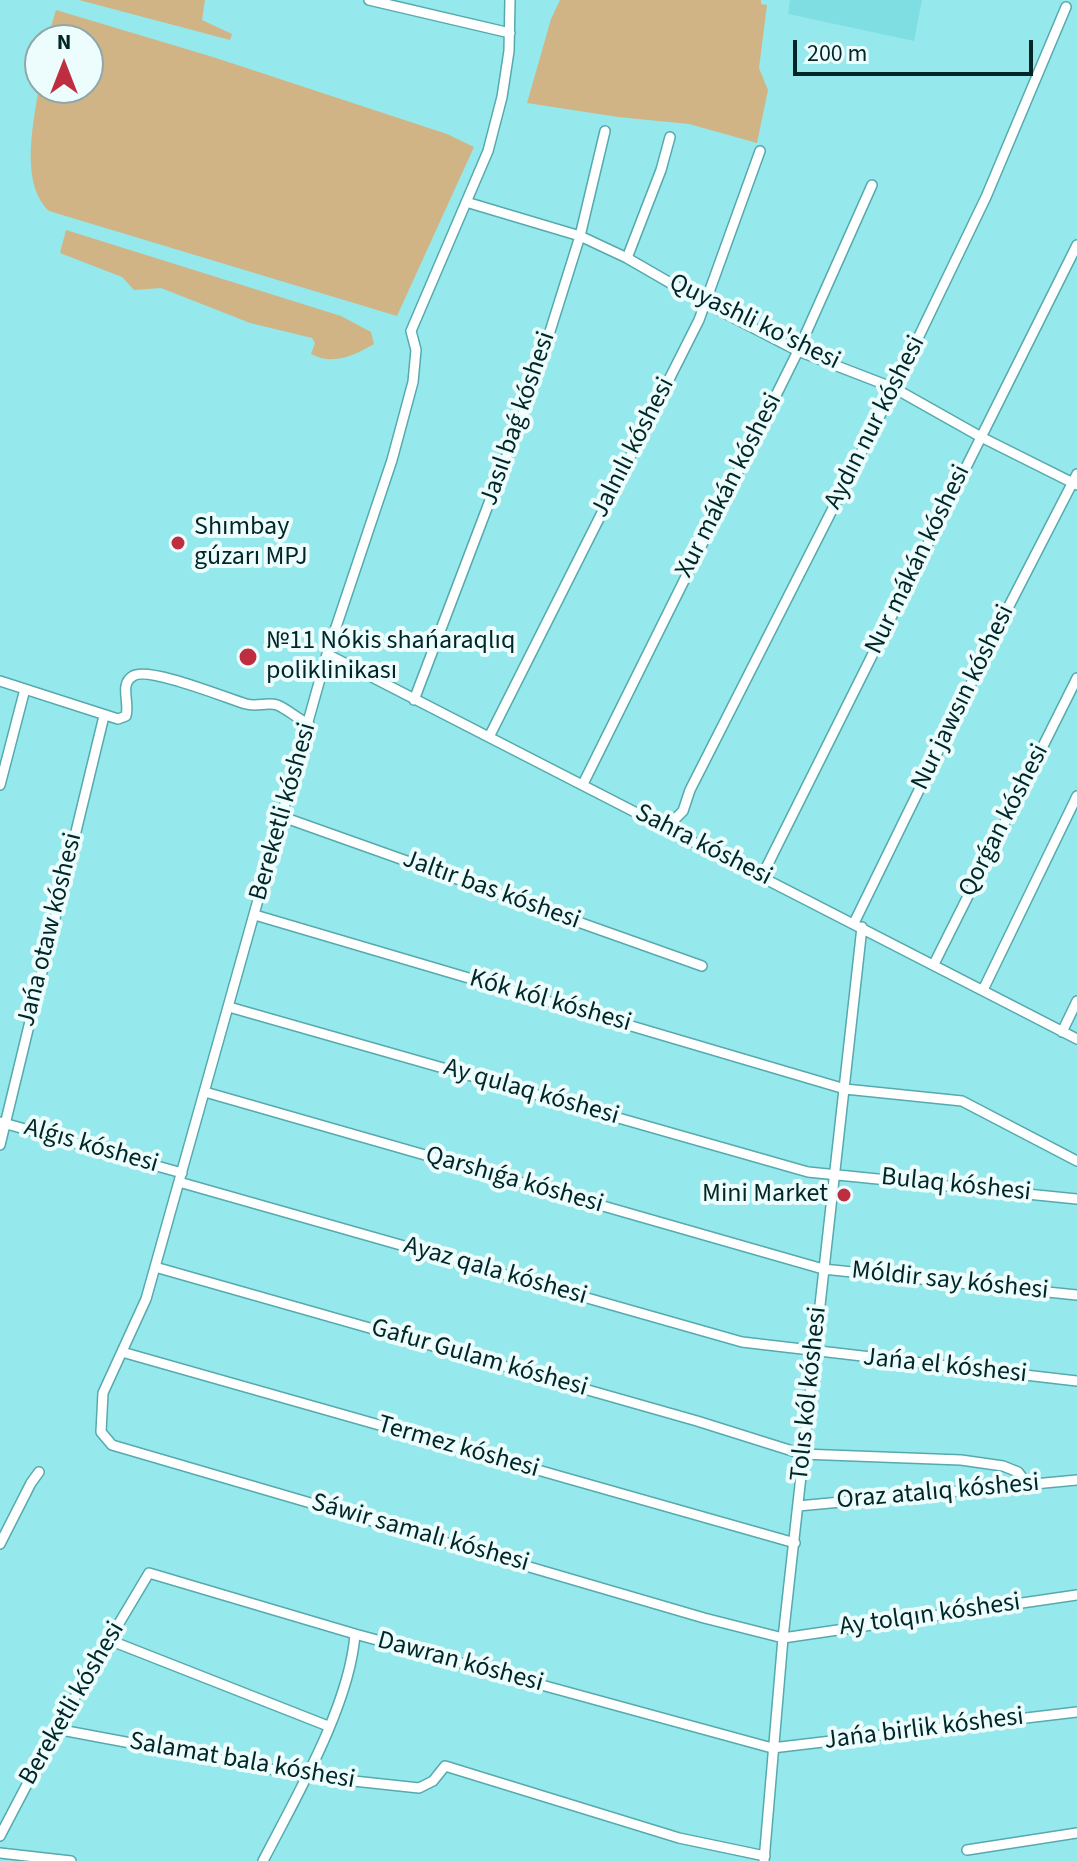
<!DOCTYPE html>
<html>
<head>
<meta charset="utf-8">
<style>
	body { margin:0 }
	#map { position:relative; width:1077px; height:1861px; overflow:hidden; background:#95e9ed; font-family:"Source Sans 3",sans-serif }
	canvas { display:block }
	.north { position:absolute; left:24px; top:24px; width:80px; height:80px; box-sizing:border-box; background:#edfdfd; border:2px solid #8fa7a8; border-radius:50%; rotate:0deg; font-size:22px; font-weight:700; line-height:32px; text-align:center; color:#012628 }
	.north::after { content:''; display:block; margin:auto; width:28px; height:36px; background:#bf2e40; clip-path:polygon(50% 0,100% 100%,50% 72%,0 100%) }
	.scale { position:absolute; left:793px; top:40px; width:240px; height:36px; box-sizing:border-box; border:4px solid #012628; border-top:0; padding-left:10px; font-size:24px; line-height:28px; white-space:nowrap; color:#012628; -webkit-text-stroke:6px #edfdfd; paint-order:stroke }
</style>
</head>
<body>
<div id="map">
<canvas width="1077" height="1861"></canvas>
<div class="north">N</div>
<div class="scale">200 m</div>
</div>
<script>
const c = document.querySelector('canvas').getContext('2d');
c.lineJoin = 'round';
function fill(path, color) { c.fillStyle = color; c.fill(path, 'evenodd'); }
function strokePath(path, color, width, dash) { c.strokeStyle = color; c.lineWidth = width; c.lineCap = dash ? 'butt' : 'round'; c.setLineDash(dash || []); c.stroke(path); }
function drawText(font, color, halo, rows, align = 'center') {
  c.font = font + ' "Source Sans 3",sans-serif'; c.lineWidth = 8; c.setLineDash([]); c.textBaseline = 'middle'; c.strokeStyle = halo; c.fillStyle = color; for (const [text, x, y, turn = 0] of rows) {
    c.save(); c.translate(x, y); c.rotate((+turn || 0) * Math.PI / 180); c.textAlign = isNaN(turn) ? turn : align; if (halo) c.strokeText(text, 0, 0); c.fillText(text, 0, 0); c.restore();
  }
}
fill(new Path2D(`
	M790,0H922L914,41L788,14Z`), '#7edee2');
fill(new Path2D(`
	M79,0H205L202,20L232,34L230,40Z
	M560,0H761V4L767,5L759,68L768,90L757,143L689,124L618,117L527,103L551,19Z
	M56,10L213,57L447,134L474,147L397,316L49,211C18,181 35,118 40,79V88H88V40H47Z
	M66,230L341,316L371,332L374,344C355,355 333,366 311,354L315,343L312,338L250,323L161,288L134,290L122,277L60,253Z`), '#d0b485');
const minor = new Path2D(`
	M369,0L510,33
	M510,0L509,51L502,97L488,151L411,331L416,350L413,382L392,460L327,654L146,1299L103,1393L101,1432L112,1445L704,1618L783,1638L1077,1595
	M466,202L580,236L627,258L705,303L798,351L894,388L981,437L1077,485
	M627,258L661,170L670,137
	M327,654L1077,1039
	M0,681L118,719L126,716C130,702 119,684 133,676C148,666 226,698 246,704C256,707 268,702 277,705C286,708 299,720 309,724
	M414,700L530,395L580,236L605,131
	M489,737L699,320L760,151
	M583,784L798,351L872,185
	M0,785L25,689
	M280,816L702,966
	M667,827L683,811L690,790L894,388L986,197L1066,7
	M762,876L1077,245
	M255,915L845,1089L962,1101L1077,1161
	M854,923L1009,606L1077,474
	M934,964L1077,678
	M983,990L1077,796
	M229,1007L808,1172L1077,1199
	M1062,1032L1077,1001
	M205,1092L823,1269L1077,1295
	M0,1122L182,1173
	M0,1145L104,716
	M179,1182L742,1342L1077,1381
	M155,1267L697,1421L802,1454L961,1460L1003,1466L1018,1472L1028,1485
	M122,1352L795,1543
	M798,1506L1077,1480
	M0,1544L31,1483L39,1472
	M109,1640L328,1726
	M56,1729L307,1776L419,1788L433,1781L445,1766L679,1838L765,1856
	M0,1836L56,1729L149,1573L355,1634L772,1748L1077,1712
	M967,1850L1077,1833
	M0,1853L71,1861
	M263,1861C296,1797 350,1705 355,1634
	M764,1861L783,1638L862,927`);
strokePath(minor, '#56aaae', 12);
strokePath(minor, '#fff', 9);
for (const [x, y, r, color] of [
	[178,543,8,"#bf2e40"],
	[248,657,10,"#bf2e40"],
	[844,1195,8,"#bf2e40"]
]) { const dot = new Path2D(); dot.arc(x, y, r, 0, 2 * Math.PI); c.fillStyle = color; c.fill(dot); strokePath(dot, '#edfdfd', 3); }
drawText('26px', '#012628', '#edfdfd', [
	["Quyashli ko'shesi",754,323,26],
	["Jasıl baǵ kóshesi",519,419,-71],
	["Aydın nur kóshesi",876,423,-63],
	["Jalnılı kóshesi",634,448,-63],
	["Xur mákán kóshesi",730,486,-63],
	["Nur mákán kóshesi",919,560,-64],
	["Nur jawsın kóshesi",964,698,-64],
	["Bereketli kóshesi",284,812,-74],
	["Qorǵan kóshesi",1005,821,-63],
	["Sahra kóshesi",703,846,27],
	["Jaltır bas kóshesi",491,891,20],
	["Jańa otaw kóshesi",51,930,-76],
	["Kók kól kóshesi",550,1002,16],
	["Ay qulaq kóshesi",531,1093,16],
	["Alǵıs kóshesi",91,1147,16],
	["Qarshıǵa kóshesi",514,1181,16],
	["Bulaq kóshesi",956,1186,6],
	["Ayaz qala kóshesi",495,1272,16],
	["Móldir say kóshesi",950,1282,6],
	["Gafur Gulam kóshesi",479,1359,16],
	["Jańa el kóshesi",945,1367,6],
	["Tolıs kól kóshesi",810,1394,-84],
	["Termez kóshesi",458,1448,16],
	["Oraz atalıq kóshesi",938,1493,-5],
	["Sáwir samalı kóshesi",420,1534,16],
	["Ay tolqın kóshesi",930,1616,-8],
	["Dawran kóshesi",460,1663,15],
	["Bereketli kóshesi",73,1704,-60],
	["Jańa birlik kóshesi",924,1730,-7],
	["Salamat bala kóshesi",242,1762,10]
]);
drawText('26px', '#012628', '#edfdfd', [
	["Shımbay",194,528],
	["gúzarı MPJ",194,558],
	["№11 Nókis shańaraqlıq",266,642],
	["poliklinikası",266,672],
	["Mini Market",828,1195,"right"]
], 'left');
</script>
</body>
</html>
